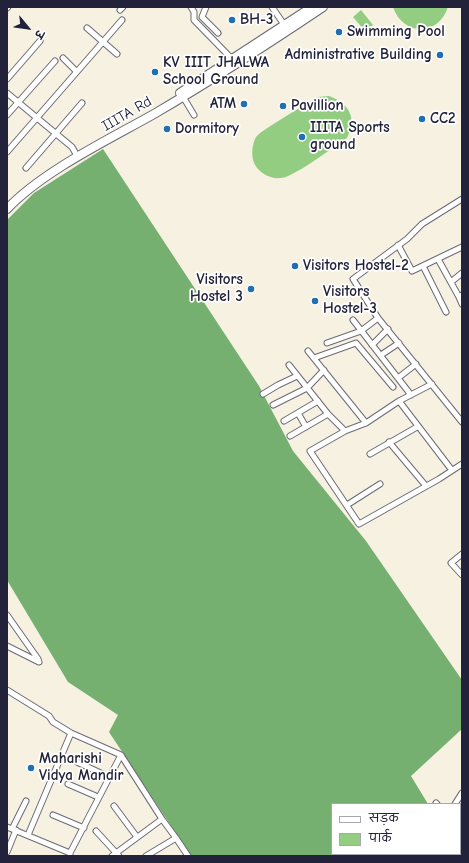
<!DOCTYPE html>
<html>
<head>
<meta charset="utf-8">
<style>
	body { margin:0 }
	#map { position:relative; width:469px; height:863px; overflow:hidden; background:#f6f1e1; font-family:"Comic Neue","Playpen Sans Deva",sans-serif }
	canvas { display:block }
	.frame { position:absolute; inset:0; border:8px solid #22223b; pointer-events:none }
	.legend { position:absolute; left:331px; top:803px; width:130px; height:52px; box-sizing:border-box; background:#fff; border:1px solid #a7a7b1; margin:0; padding:5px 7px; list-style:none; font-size:12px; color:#22223b }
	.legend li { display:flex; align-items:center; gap:8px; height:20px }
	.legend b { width:20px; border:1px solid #a7a7b1 }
	.north { position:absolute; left:8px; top:8px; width:40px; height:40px; -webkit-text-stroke:3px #fff; paint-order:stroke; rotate:119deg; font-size:11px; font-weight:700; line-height:16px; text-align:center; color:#22223b }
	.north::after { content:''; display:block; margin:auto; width:14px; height:18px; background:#22223b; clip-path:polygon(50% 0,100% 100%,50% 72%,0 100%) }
</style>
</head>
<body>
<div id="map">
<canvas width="469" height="863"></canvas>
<div class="frame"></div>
<ul class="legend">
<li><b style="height:5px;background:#fff"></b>सड़क</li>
<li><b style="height:11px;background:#92cd82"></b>पार्क</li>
</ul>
<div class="north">उ</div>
</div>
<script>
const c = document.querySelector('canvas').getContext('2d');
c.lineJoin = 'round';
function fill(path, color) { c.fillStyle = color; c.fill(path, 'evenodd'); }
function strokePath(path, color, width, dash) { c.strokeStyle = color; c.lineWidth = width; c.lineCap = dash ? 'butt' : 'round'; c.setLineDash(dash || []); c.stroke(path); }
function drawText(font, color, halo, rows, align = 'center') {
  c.font = font + ' "Comic Neue",sans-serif'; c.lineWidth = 3.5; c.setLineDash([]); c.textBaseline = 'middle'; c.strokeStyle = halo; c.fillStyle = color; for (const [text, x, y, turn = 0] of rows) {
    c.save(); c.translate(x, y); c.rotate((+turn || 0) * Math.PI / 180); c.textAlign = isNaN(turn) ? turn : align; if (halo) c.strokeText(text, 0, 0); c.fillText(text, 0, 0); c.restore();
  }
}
fill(new Path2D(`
	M393,7H448C438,37 403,36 393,7Z
	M361,10L373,25L365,31L353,17Z
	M329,96C350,104 357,118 347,138C329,150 306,168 288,176C275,182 260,175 254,163C251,155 252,144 256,137C260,131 308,103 318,97Z`), '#92cd82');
fill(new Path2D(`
	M103,149L259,386L293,451L366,541L462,680V729L411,776L428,804H332V854H460V850L462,856H191L109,732L118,715L68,682L7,580V220L34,193Z`), '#75b070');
const minor = new Path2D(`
	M191,7L194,12V20L233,60
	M206,7L202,17L218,33
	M272,7L285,26
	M7,8L8,7
	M120,10L123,7
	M87,28L117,54
	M63,58L76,71
	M7,79L40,41
	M7,93L72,147L76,154
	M182,95L194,115
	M7,115L55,61
	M7,152L122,20
	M26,168L82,103
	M462,199L422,224L407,239L353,279L378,318L462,422
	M398,245L412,271L462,247
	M438,259L459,297
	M423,266L446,312
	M451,282L462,273
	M462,295L459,297L462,304
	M353,320L411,395
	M327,343L361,331L378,318
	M372,345L388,329
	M308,351L366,423
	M381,355L399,343
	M314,358L356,343L393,387
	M289,365L328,414L345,431
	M398,378L416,364
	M432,384L399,401L366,423L345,431L310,451L359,524L439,479L462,464
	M263,394L278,385L297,376
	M399,401L451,469
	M273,405L307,388L324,370
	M298,413L306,427
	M284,421L318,401
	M290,436L328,414
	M389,442L426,486
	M370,454L417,427
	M347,505L380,484
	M462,554L451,563L462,575
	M7,615L38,659L39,662L7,646
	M7,690L49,716L53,722L71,733L121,755L162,819L112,856
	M77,762L109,777
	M68,784L98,797
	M436,803L437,804
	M455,804L462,793
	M114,806L137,837
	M53,815L84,828
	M460,819L462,821
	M7,827L70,853
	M12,829L26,801
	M96,831L119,856
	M28,835L71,733
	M176,838L188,856
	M7,852L16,830
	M70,856V853L121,755
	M146,856L176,838L162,819`);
const primary = new Path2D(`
	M180,93L312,7
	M7,209C43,171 108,140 154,114C212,80 268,44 323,7`);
strokePath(minor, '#6c6a75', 7);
strokePath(primary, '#6c6a75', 10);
strokePath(minor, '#fff', 5);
strokePath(primary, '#fff', 8);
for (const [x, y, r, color] of [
	[232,20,4,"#1f6fb2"],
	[339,32,4,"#1f6fb2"],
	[440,55,4,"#1f6fb2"],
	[155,72,4,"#1f6fb2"],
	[244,104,4,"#1f6fb2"],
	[283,106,4,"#1f6fb2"],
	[422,119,4,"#1f6fb2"],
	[167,129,4,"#1f6fb2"],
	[302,137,4,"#1f6fb2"],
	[295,266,4,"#1f6fb2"],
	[251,289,4,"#1f6fb2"],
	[315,301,4,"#1f6fb2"],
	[31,768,4,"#1f6fb2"]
]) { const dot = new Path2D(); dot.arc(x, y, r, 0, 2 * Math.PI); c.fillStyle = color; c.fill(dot); strokePath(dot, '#fff', 1.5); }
drawText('bold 15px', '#22223b', '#fff', [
	["BH-3",240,20],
	["Swimming Pool",347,32],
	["Administrative Building",432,55,"right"],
	["KV IIIT JHALWA",163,63],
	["School Ground",163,80],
	["ATM",236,104,"right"],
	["Pavillion",291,106],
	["CC2",430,119],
	["IIITA Sports",310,128],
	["ground",310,145],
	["Dormitory",175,129],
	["Visitors Hostel-2",303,266],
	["Visitors",243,280,"right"],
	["Hostel 3",243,297,"right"],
	["Visitors",323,292],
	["Hostel-3",323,309],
	["Maharishi",39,759],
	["Vidya Mandir",39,776]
], 'left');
drawText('15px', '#22223b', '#fff', [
	["IIITA Rd",127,114,-30]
]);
</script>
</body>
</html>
